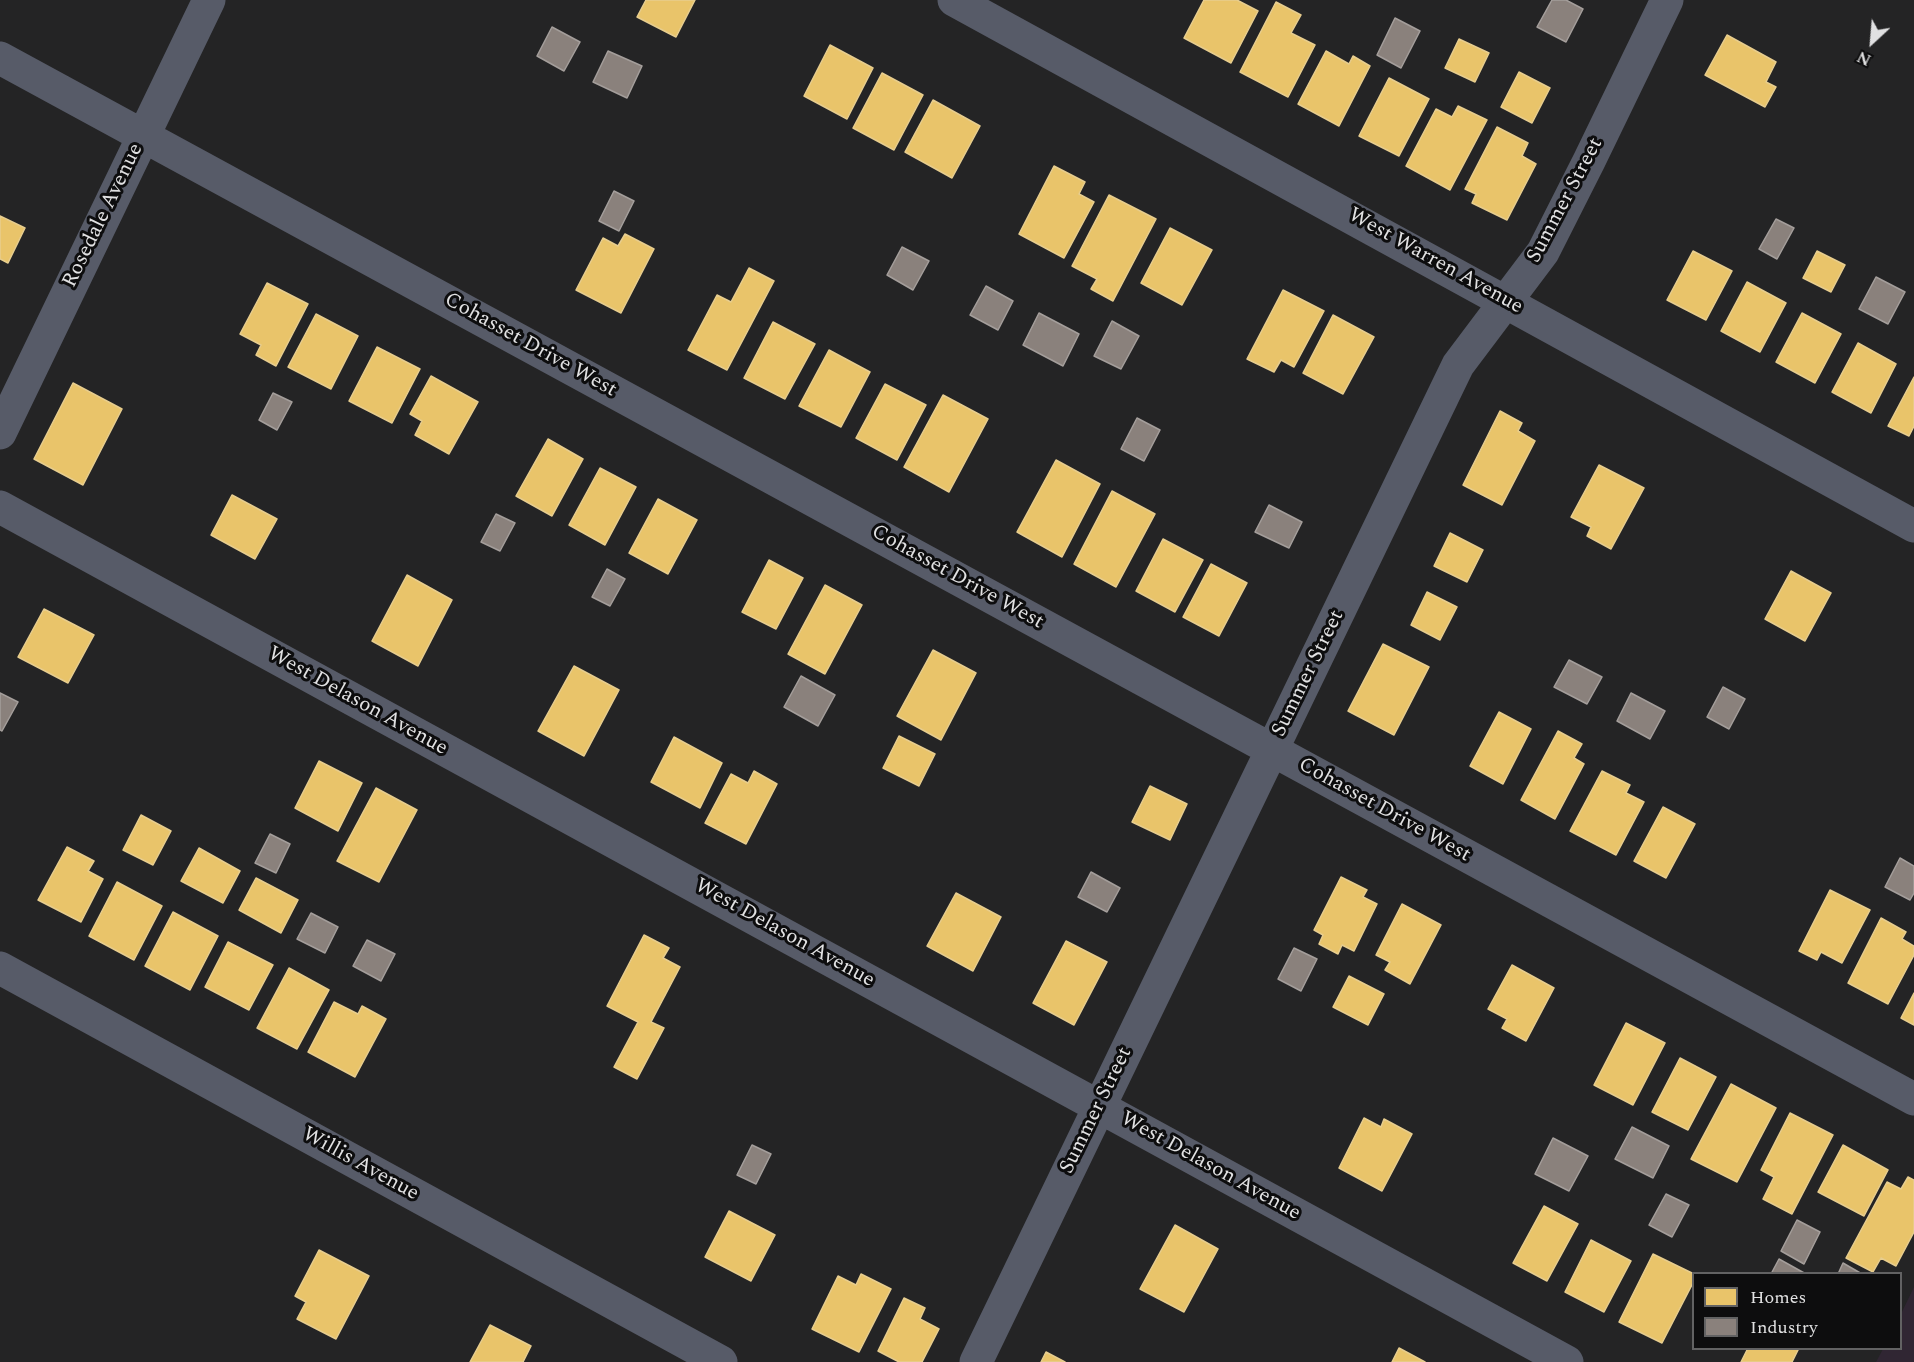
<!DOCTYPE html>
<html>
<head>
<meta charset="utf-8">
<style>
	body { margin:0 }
	#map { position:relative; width:1914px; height:1362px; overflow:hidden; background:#242425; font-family:Spectral,serif }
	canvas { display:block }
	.legend { position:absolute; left:1692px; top:1272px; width:210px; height:78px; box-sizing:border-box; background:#0d0d0e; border:2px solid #626263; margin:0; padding:8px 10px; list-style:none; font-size:18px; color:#e1e1e2 }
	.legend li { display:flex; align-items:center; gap:12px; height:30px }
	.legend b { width:30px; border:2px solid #626263 }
	.north { position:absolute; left:1842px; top:12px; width:60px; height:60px; -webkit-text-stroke:4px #0d0d0e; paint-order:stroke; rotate:206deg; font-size:16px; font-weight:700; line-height:24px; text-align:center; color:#e1e1e2 }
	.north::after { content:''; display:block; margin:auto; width:21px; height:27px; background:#e1e1e2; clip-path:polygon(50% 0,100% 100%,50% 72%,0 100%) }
</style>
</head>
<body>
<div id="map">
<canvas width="1914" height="1362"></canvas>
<ul class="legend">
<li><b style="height:16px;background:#e9c46a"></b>Homes</li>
<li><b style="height:16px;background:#8a817c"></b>Industry</li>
</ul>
<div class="north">N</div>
</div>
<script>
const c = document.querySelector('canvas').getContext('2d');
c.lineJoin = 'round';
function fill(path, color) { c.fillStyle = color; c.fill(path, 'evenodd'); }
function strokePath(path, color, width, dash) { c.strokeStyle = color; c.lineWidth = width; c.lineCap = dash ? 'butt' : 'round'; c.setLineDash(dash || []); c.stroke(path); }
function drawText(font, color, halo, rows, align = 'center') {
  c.font = font + ' Spectral,serif'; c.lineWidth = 6; c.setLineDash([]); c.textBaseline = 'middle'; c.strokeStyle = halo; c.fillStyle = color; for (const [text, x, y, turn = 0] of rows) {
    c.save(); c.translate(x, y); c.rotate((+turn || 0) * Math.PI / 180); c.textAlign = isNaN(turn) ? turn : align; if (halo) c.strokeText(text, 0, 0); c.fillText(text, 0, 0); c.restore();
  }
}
fill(new Path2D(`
	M1914,1287V1362H1876L1883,1349L1900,1348L1901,1314Z`), '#302633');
const homes = new Path2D(`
	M646,0H695L676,37L637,17Z
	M1204,0H1237L1258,11L1231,63L1184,38Z
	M1276,2L1301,15L1291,33L1315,45L1288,97L1240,72Z
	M1727,35L1776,62L1766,82L1776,87L1765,107L1705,75Z
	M1459,39L1489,53L1475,82L1445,68Z
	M830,45L873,68L847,119L804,96Z
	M1326,51L1349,64L1353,56L1370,66L1339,126L1298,104Z
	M1519,72L1550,88L1532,123L1501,107Z
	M882,73L923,95L894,150L853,128Z
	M1389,78L1429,99L1399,156L1359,136Z
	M933,100L980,126L952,178L905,152Z
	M1458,106L1487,120L1450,190L1406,166L1436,109L1452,117Z
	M1497,127L1528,143L1522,156L1536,164L1507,220L1472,203L1476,194L1465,189Z
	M1054,166L1085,182L1079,194L1094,202L1064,258L1019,234Z
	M1109,195L1156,219L1113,301L1091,289L1097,279L1072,266Z
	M0,216L25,228L8,263L0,259Z
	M1170,228L1212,250L1182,305L1141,283Z
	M625,234L654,249L621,313L576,290L603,238L618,246Z
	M1693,251L1732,271L1706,320L1667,300Z
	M1817,251L1845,265L1831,292L1803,278Z
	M749,268L774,281L727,370L688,350L717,295L731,302Z
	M1747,282L1786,303L1760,352L1721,331Z
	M267,283L308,304L276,366L256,355L261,345L240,334Z
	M1283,290L1324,311L1294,367L1281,360L1274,372L1247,359Z
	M1802,313L1841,334L1815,383L1776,362Z
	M316,314L358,336L331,389L288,367Z
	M1333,315L1374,337L1343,394L1303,373Z
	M773,322L815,344L785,399L744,378Z
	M1858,343L1896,364L1871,413L1832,392Z
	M377,347L420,369L392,423L349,401Z
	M829,350L870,372L841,427L799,406Z
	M431,376L478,402L449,454L415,435L422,421L410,414Z
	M1914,377V426L1909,436L1888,426Z
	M73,383L122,409L83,485L34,459Z
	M885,384L926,405L897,460L856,438Z
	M943,395L988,419L949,492L904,467Z
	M1500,411L1522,423L1518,431L1535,441L1502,505L1463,485Z
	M548,439L583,459L552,516L516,496Z
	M1056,460L1100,484L1062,557L1017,532Z
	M1599,465L1644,488L1611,549L1587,536L1591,527L1571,517Z
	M600,468L636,487L605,545L569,525Z
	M1112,491L1155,514L1116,587L1074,564Z
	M232,495L277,519L255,559L211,535Z
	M658,499L697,520L668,574L629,553Z
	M1450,533L1483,550L1467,582L1434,566Z
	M1163,539L1203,560L1175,612L1136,591Z
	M769,560L803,578L776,629L742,612Z
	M1211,564L1247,583L1219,636L1183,617Z
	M1791,571L1831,593L1805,641L1765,619Z
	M407,575L452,600L418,666L372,641Z
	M825,585L862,605L825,674L788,654Z
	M1427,592L1457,607L1440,640L1411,625Z
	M44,609L94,635L68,683L18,657Z
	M1383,644L1429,667L1394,735L1348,711Z
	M933,650L976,673L941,740L897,716Z
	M574,666L619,690L584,756L538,731Z
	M1499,712L1531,729L1503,784L1470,766Z
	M1558,731L1582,744L1574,758L1584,764L1555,819L1521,800Z
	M899,736L935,754L919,786L883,768Z
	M674,737L722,763L700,808L651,782Z
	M319,761L362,783L338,831L295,808Z
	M754,771L777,784L746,844L705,823L731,774L748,783Z
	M1602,771L1630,785L1626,793L1644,802L1616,855L1570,831Z
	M1150,786L1187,804L1170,840L1132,822Z
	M376,788L417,810L379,882L337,861Z
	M1663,807L1695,824L1666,878L1634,861Z
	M141,815L171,831L153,865L123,850Z
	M67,847L94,861L88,871L103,879L81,922L38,900Z
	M199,848L240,871L223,903L181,881Z
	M1341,877L1367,890L1363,897L1377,904L1354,951L1342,945L1338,954L1319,944L1323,935L1314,930Z
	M256,878L298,900L281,933L239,910Z
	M117,882L162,906L134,960L89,936Z
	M1830,890L1870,910L1842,963L1821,952L1817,960L1799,951Z
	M956,893L1001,917L973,971L927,946Z
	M1402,904L1441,925L1410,984L1385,970L1390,962L1376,955Z
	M173,912L218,936L190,990L145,966Z
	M1881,918L1906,932L1902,939L1914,946V955L1888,1004L1848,983Z
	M644,935L669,948L663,958L680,967L651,1022L664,1028L637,1079L614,1067L638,1022L607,1006Z
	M1066,941L1107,962L1074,1025L1033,1003Z
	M228,942L273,965L249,1010L205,987Z
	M1512,965L1554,988L1526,1041L1502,1028L1507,1019L1488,1009Z
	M289,968L329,990L297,1049L257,1028Z
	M1349,976L1384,994L1368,1025L1333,1007Z
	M1914,993V1025L1901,1018Z
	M334,1002L358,1014L362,1006L386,1019L355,1077L308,1052Z
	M1626,1023L1665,1043L1633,1105L1594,1085Z
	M1680,1058L1716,1077L1688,1130L1652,1112Z
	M1731,1084L1776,1108L1737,1182L1691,1159Z
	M1790,1113L1833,1135L1792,1214L1763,1199L1774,1177L1761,1170Z
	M1364,1118L1381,1127L1384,1119L1412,1134L1382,1191L1339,1168Z
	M1843,1145L1888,1170L1864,1216L1818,1192Z
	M1908,1177L1914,1180V1232L1896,1266L1881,1258L1873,1272L1846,1258L1887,1182L1901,1189Z
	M1544,1206L1578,1224L1547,1281L1513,1263Z
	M729,1211L775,1235L751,1281L705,1257Z
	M1175,1225L1218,1249L1184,1312L1140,1289Z
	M1591,1240L1631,1261L1604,1312L1565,1292Z
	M319,1250L369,1276L336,1339L297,1319L306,1302L295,1296Z
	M1653,1254L1694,1274V1281L1662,1343L1619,1322Z
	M861,1274L891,1289L859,1352L812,1329L838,1276L856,1285Z
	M904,1298L925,1308L920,1319L939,1329L922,1362H899L878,1351Z
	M490,1325L531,1346L523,1362H470Z
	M1399,1348L1425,1362H1392Z
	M1748,1348H1799L1792,1362H1741Z
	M1046,1352L1065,1362H1041Z`);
fill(homes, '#e9c46a');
strokePath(homes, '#e7cd8e', 1.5);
const industry = new Path2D(`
	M1552,0H1566L1583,9L1566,42L1537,27Z
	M1395,18L1420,31L1401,68L1377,55Z
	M552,27L580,42L564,71L537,56Z
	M608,51L642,66L627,98L593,82Z
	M614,191L634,201L619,231L599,221Z
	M1776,219L1794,228L1777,259L1759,249Z
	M902,247L929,261L913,290L887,275Z
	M1876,277L1905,292L1888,324L1859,309Z
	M986,286L1013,301L998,330L970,315Z
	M1039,313L1079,334L1063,366L1023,345Z
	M1112,321L1139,336L1121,369L1094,356Z
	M273,393L292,402L277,430L259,420Z
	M1137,418L1160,430L1144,461L1121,449Z
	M1269,505L1302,522L1289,548L1255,532Z
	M496,514L515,523L500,551L481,542Z
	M607,569L625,579L610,606L592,597Z
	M1569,660L1602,677L1587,704L1554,687Z
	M801,676L835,695L818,726L784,707Z
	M1723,687L1745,699L1729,729L1707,717Z
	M0,693L18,702L2,731L0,730Z
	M1631,693L1665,711L1650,739L1617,721Z
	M270,834L290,844L276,873L255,863Z
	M1900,858L1914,866V893L1910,900L1885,887Z
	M1091,872L1120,888L1107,912L1078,897Z
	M311,913L338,927L325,953L297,939Z
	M367,940L395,954L381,981L353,966Z
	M1294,948L1317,959L1301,991L1278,979Z
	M1632,1127L1669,1146L1653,1178L1615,1159Z
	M1553,1138L1588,1156L1569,1191L1535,1174Z
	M752,1145L771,1154L756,1184L737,1175Z
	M1666,1194L1689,1205L1672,1237L1649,1225Z
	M1797,1220L1820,1232L1804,1264L1781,1251Z
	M1779,1259L1806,1274H1771Z
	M1843,1263L1862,1274H1838Z`);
fill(industry, '#8a817c');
strokePath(industry, '#a49e9b', 1.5);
strokePath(new Path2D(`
	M954,0L1914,526
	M0,58L1914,1099
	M0,433L209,0
	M0,507L1567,1362
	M0,968L721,1362
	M976,1362L1458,365L1543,252L1589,161L1667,0`), '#575b68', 33);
drawText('21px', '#e1e1e2', '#0d0d0e', [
	["Summer Street",1566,201,-62],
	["Rosedale Avenue",104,216,-64],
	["West Warren Avenue",1435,262,29],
	["Cohasset Drive West",530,346,29],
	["Cohasset Drive West",957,578,29],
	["Summer Street",1309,674,-64],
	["West Delason Avenue",357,702,29],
	["Cohasset Drive West",1384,811,29],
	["West Delason Avenue",784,934,29],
	["Summer Street",1097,1111,-64],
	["Willis Avenue",360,1165,29],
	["West Delason Avenue",1210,1167,29]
]);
</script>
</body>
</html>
